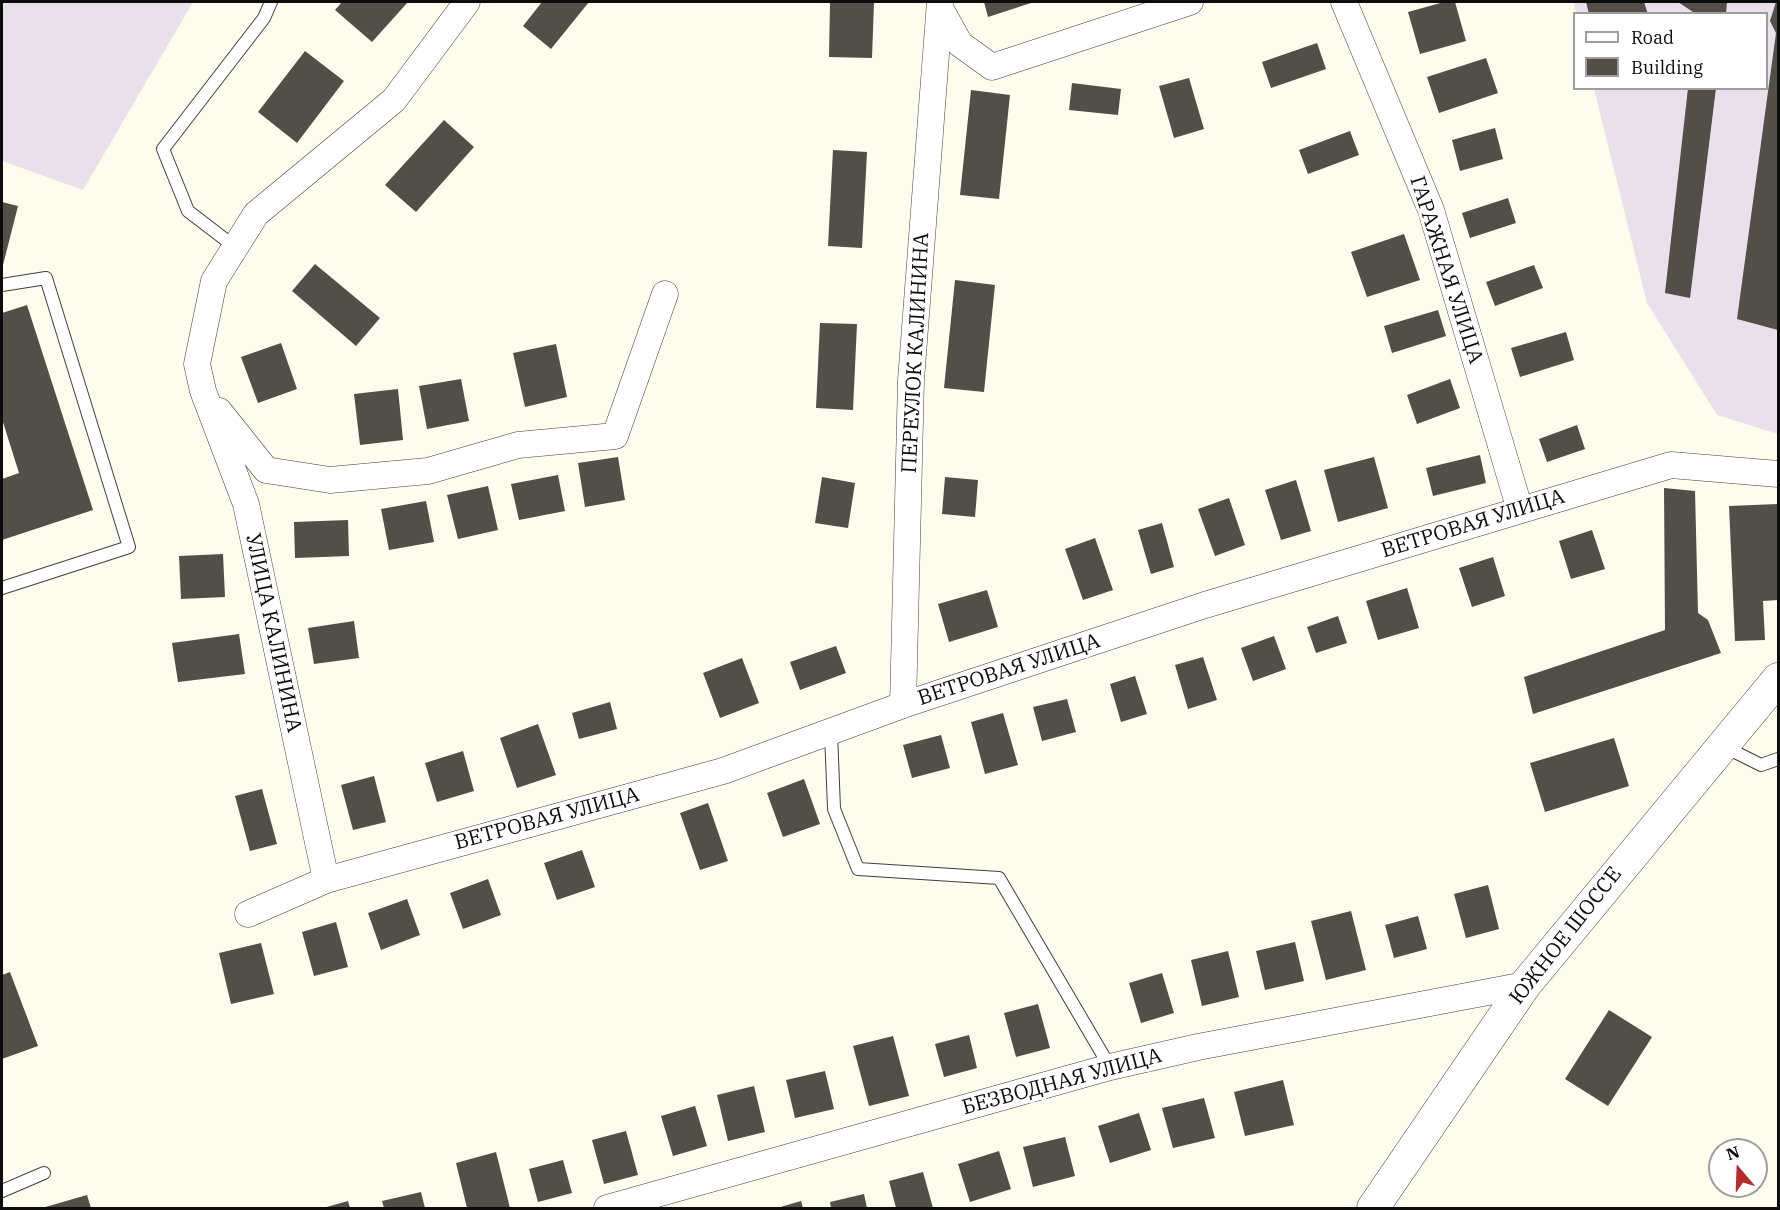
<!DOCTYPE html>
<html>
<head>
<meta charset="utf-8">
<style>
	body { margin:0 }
	#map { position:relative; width:1780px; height:1210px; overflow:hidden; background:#fefcec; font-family:"IBM Plex Serif",serif }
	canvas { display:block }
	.frame { position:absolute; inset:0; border:3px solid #0c0c0c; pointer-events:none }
	.legend { position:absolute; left:1573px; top:12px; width:195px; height:78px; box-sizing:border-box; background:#fff; border:2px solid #9e9e9e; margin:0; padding:8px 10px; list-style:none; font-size:18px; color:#0c0c0c }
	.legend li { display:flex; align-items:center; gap:12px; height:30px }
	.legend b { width:30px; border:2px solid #9e9e9e }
	.north { position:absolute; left:1708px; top:1138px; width:60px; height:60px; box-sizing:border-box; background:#fff; border:2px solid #9e9e9e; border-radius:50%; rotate:341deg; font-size:16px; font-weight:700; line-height:24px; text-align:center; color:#0c0c0c }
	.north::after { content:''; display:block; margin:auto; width:21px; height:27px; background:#b62b2a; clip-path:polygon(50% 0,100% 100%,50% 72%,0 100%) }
</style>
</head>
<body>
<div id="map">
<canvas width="1780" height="1210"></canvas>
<div class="frame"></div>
<ul class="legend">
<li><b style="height:8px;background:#fff"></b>Road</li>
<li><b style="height:16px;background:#544e49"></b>Building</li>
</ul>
<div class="north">N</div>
</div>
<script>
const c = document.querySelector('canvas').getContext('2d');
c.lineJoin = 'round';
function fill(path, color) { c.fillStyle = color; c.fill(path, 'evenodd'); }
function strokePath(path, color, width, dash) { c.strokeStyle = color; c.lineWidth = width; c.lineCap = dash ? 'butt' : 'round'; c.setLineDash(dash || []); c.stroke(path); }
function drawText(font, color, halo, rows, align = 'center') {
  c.font = font + ' "IBM Plex Serif",serif'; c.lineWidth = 6; c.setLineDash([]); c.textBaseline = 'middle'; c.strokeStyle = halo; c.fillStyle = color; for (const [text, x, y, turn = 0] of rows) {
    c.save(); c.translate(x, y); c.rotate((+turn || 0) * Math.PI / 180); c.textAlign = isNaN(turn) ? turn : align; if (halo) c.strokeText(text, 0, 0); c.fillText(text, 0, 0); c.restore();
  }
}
fill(new Path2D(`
	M2,2H193L83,190L2,161Z
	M1573,2H1778V434L1717,415L1647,303L1594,89L1766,88V14L1576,13Z`), '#eae0eb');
fill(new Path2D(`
	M342,2H408L372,42L335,10Z
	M542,2H589L551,49L523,26Z
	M830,2H874L872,58L829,57Z
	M984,2H1034L988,17Z
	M1444,2H1455L1466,41L1420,54L1408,12Z
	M1586,2H1644L1648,14H1589Z
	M1678,2H1727L1726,14H1696Z
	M1776,2H1778V330L1737,319L1776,33L1770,21Z
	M1317,43L1326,69L1271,88L1262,62Z
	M305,51L344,81L297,143L258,112Z
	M1486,58L1498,93L1439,113L1427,77Z
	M1189,78L1204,129L1174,138L1159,86Z
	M1072,83L1121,89L1118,115L1069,110Z
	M1688,88H1716L1690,298L1665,293Z
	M971,90L1010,95L999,199L960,195Z
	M444,120L474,147L416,212L385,185Z
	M1495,128L1503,159L1460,171L1452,140Z
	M1350,131L1359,155L1308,174L1299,150Z
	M833,150L867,152L862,248L828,246Z
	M1508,198L1516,223L1470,238L1462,213Z
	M2,202L18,206L2,269Z
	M1404,234L1420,280L1367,297L1351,252Z
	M315,264L380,318L356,346L292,291Z
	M1534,265L1543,288L1495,306L1486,282Z
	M955,280L995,285L984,392L944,388Z
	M27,305L93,510L2,540V479L19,473L2,419V313Z
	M1438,310L1446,336L1392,353L1384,326Z
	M820,323L857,324L853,410L816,408Z
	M1566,332L1574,360L1520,377L1511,348Z
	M281,343L297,389L258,403L241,357Z
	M556,344L567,397L525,407L513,353Z
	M461,379L469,421L427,429L419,386Z
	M1450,379L1460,408L1417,424L1407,395Z
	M398,389L403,440L360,445L354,394Z
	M1577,425L1585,449L1547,462L1539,439Z
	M1480,455L1486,483L1433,496L1426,468Z
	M618,457L625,500L585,507L578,463Z
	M1374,457L1388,508L1338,522L1324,470Z
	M558,475L565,511L519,520L511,484Z
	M822,477L855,483L848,528L815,523Z
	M945,477L978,480L975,517L942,514Z
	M1296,480L1311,531L1281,540L1265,490Z
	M488,486L498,530L458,539L447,495Z
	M1664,488L1695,491L1698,613L1708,620L1721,653L1533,714L1524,677L1665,630Z
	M1229,498L1245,545L1215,556L1198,509Z
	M426,501L434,542L389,550L381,509Z
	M1778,504V600L1763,601L1765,640L1735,641L1729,506Z
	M348,520L349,556L295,558L294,522Z
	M1162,523L1174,567L1151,574L1138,530Z
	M1592,530L1605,569L1571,579L1559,541Z
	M1095,538L1113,590L1083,600L1065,549Z
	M223,554L225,597L181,599L179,556Z
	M1493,557L1505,596L1472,607L1459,568Z
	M1407,588L1419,628L1378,640L1366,601Z
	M987,590L998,627L949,642L938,604Z
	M1338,616L1347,643L1316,653L1307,627Z
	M354,621L359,658L314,664L308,628Z
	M239,634L245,674L178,682L172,643Z
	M1274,636L1286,669L1253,681L1241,648Z
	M836,646L846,673L800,690L790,662Z
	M1203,657L1217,700L1188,709L1175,665Z
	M742,658L759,703L720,718L703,673Z
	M1135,676L1147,714L1121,722L1110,684Z
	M1067,699L1076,732L1042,741L1033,707Z
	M610,702L617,729L579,739L572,713Z
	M1003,713L1018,765L985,774L971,722Z
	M538,724L556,775L517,788L500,738Z
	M941,735L950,768L912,778L903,745Z
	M1614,738L1629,786L1545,812L1530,763Z
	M463,751L474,791L437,802L425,763Z
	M374,776L386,822L353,830L341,785Z
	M804,779L820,824L783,837L767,793Z
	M262,789L277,844L250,851L235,796Z
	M708,803L728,861L700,870L680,813Z
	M582,850L595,887L557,900L544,863Z
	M488,879L501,915L463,929L450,893Z
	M1488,885L1499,929L1466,938L1454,894Z
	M407,899L420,935L381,950L368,913Z
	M1351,911L1366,970L1326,980L1311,921Z
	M1418,916L1427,949L1394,958L1385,925Z
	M336,922L348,967L314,976L302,932Z
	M1295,942L1304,981L1265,990L1256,951Z
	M261,943L274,994L231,1004L219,953Z
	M1228,951L1239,997L1202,1006L1191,960Z
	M10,972L38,1046L2,1059V975Z
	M1162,973L1174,1013L1141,1023L1129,983Z
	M1038,1004L1050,1048L1016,1057L1004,1013Z
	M1609,1010L1652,1037L1608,1106L1565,1079Z
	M969,1035L977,1068L944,1077L935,1044Z
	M893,1036L909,1096L869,1106L853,1046Z
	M825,1071L834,1109L795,1118L786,1080Z
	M1283,1080L1294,1125L1245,1136L1234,1092Z
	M754,1086L765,1132L728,1141L717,1095Z
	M1204,1098L1215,1138L1173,1148L1162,1108Z
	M695,1106L707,1146L673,1156L661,1116Z
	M1139,1113L1151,1150L1110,1163L1098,1126Z
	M626,1131L638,1175L604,1184L592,1140Z
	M1065,1137L1075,1176L1033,1187L1023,1147Z
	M999,1151L1011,1189L970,1202L958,1164Z
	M496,1152L510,1208H467L456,1163Z
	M563,1160L572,1193L538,1202L529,1169Z
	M923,1172L933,1208H896L889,1181Z
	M421,1192L425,1208H384L382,1201Z
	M864,1194L867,1208H831L830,1202Z
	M87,1195L91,1208H42Z
	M348,1201L350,1208H323Z
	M801,1201L803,1208H777Z`), '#544e49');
const service = new Path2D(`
	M235,247L188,211L163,149L264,18L271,2
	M2,285L46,278L129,547L2,588
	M831,732L834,809L858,869L999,878L1110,1067
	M1723,746L1761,765L1778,759
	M2,1191L44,1173`);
const minor = new Path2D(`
	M1344,2L1431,210L1520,510
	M940,8L960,44L992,67L1190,2
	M219,411L266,470L330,480L428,471L518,445L615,436L665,294
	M903,705L911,380L940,2
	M326,880L246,504L203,391L197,364L214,281L256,214L394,100L467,2
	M248,914L326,880L723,771L903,705L1205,605L1671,465L1778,474
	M607,1208L1110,1067L1198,1047L1525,985`);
const tertiary = new Path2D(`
	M1373,1208L1525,985L1778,679`);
strokePath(service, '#3f3f3f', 14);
strokePath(minor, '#3f3f3f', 27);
strokePath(tertiary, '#3f3f3f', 33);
strokePath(service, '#fff', 12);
strokePath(minor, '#fff', 26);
strokePath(tertiary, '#fff', 32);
drawText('21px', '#0c0c0c', '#fff', [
	["ГАРАЖНАЯ УЛИЦА",1446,270,72],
	["ПЕРЕУЛОК КАЛИНИНА",916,353,-87],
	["ВЕТРОВАЯ УЛИЦА",1473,524,-17],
	["УЛИЦА КАЛИНИНА",273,633,78],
	["ВЕТРОВАЯ УЛИЦА",1009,670,-18],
	["ВЕТРОВАЯ УЛИЦА",547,819,-15],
	["ЮЖНОЕ ШОССЕ",1566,936,-52],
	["БЕЗВОДНАЯ УЛИЦА",1062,1082,-15]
]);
</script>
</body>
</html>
